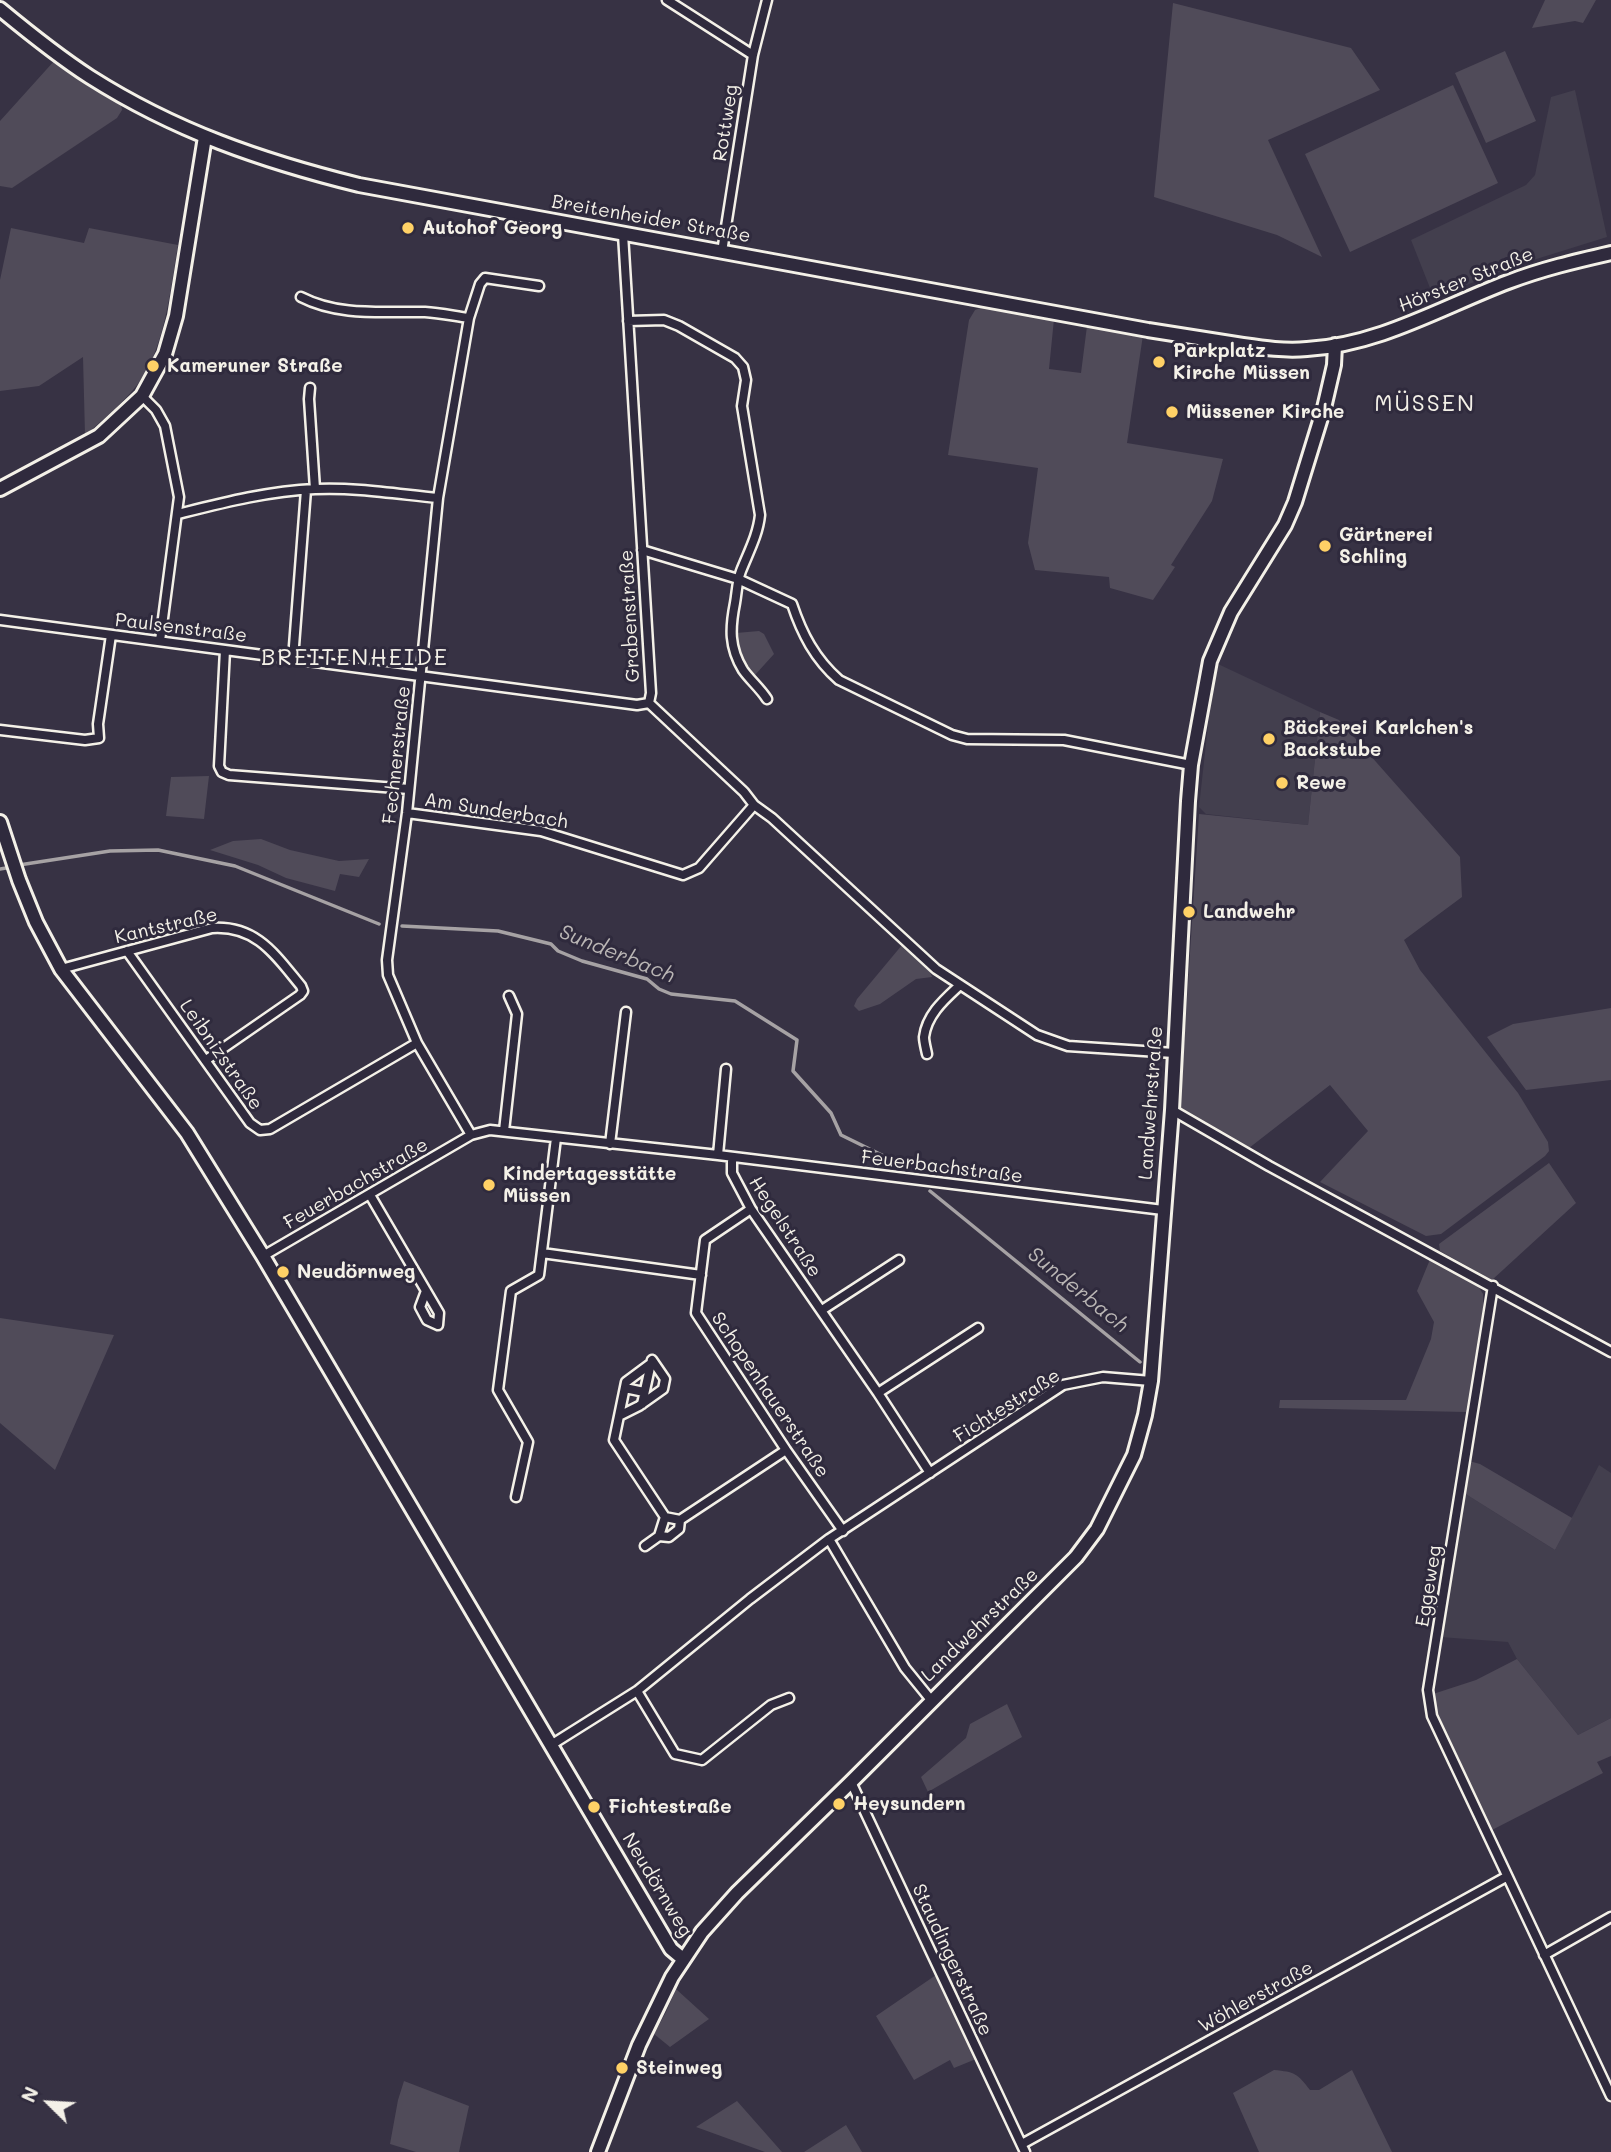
<!DOCTYPE html>
<html>
<head>
<meta charset="utf-8">
<style>
	body { margin:0 }
	#map { position:relative; width:1611px; height:2152px; overflow:hidden; background:#373244; font-family:Mali,sans-serif }
	canvas { display:block }
	.north { position:absolute; left:14px; top:2068px; width:70px; height:70px; -webkit-text-stroke:5px #2f2a3d; paint-order:stroke; rotate:294deg; font-size:19px; font-weight:700; line-height:28px; text-align:center; color:#f4f1e8 }
	.north::after { content:''; display:block; margin:auto; width:24px; height:32px; background:#f4f1e8; clip-path:polygon(50% 0,100% 100%,50% 72%,0 100%) }
</style>
</head>
<body>
<div id="map">
<canvas width="1611" height="2152"></canvas>
<div class="north">N</div>
</div>
<script>
const c = document.querySelector('canvas').getContext('2d');
c.lineJoin = 'round';
function fill(path, color) { c.fillStyle = color; c.fill(path, 'evenodd'); }
function strokePath(path, color, width, dash) { c.strokeStyle = color; c.lineWidth = width; c.lineCap = dash ? 'butt' : 'round'; c.setLineDash(dash || []); c.stroke(path); }
function drawText(font, color, halo, rows, align = 'center') {
  c.font = font + ' Mali,sans-serif'; c.lineWidth = 6; c.setLineDash([]); c.textBaseline = 'middle'; c.strokeStyle = halo; c.fillStyle = color; for (const [text, x, y, turn = 0] of rows) {
    c.save(); c.translate(x, y); c.rotate((+turn || 0) * Math.PI / 180); c.textAlign = isNaN(turn) ? turn : align; if (halo) c.strokeText(text, 0, 0); c.fillText(text, 0, 0); c.restore();
  }
}
fill(new Path2D(`
	M1575,90L1607,237L1514,266L1434,298L1411,240L1526,185L1535,175L1551,97Z
	M1218,664L1320,712L1308,825L1206,814L1199,807L1213,680Z
	M1599,1465L1611,1473V1718L1578,1735L1517,1659L1508,1642L1440,1637L1464,1493L1555,1550Z`), '#433f4e');
fill(new Path2D(`
	M1545,0H1596L1583,23L1575,21L1532,28Z
	M1173,3L1351,48L1380,90L1268,140L1322,257L1277,235L1154,197Z
	M1505,51L1536,121L1486,143L1455,73Z
	M55,60L121,105L122,110L117,118L12,188L0,186V121Z
	M1453,85L1498,183L1350,252L1305,154Z
	M11,228L84,243L89,228L178,245C170,290 165,354 133,390C120,405 101,422 85,435L83,357L39,386L0,391V280Z
	M985,306L1054,319L1049,369L1081,373L1087,326L1143,335L1127,443L1223,459L1212,501L1171,565L1175,567L1153,600L1110,588L1109,577L1035,570L1028,543L1038,468L948,455L969,320L975,310Z
	M759,631L764,634L774,654L755,675C743,662 735,651 736,633Z
	M1320,712L1339,720L1460,857L1462,897L1404,940L1420,970L1518,1093L1548,1142L1549,1151L1545,1156L1441,1234L1426,1236L1320,1182L1368,1131L1330,1085L1249,1148L1180,1108L1199,814L1308,825Z
	M209,776L204,819L166,816L171,777Z
	M261,839L290,850L339,861L369,859L359,877L340,874L335,891L286,878L258,865L210,850L233,841Z
	M902,945L929,968L932,977L916,979L880,1004L859,1011L854,1006L857,999Z
	M1611,1008V1080L1526,1090L1487,1037L1513,1024Z
	M1549,1163L1576,1203L1492,1280L1440,1251L1439,1244Z
	M1431,1257L1477,1284L1483,1294V1308L1466,1412L1279,1408L1280,1400H1406L1431,1339L1434,1322L1417,1291Z
	M0,1318L114,1335L55,1470L0,1423Z
	M1469,1461L1480,1464L1572,1518L1555,1550L1464,1493Z
	M1517,1659L1578,1735L1611,1718V1756L1597,1762L1603,1773L1490,1831L1437,1711L1433,1694L1476,1680Z
	M1007,1704L1022,1737L928,1792L921,1777L966,1738L970,1724Z
	M936,1975L976,2059L954,2068L950,2060L914,2080L876,2016Z
	M676,1989L709,2019L670,2047L654,2034L666,2012Z
	M1274,2070C1295,2072 1297,2073 1310,2090H1319L1352,2070L1392,2152H1259L1233,2093Z
	M404,2081L469,2106L459,2152H416L390,2144L398,2100Z
	M737,2101L782,2152H765L696,2127Z
	M846,2125L862,2152H804Z`), '#504b59');
strokePath(new Path2D(`
	M19,865L110,851L158,850L235,866L379,924
	M0,869L12,867
	M402,926L498,931L551,944L558,951L582,961L647,979L659,989L671,994L735,1001L797,1040L793,1071L831,1113L841,1135L890,1159L900,1168
	M930,1191L1140,1362`), '#a6a2a4', 3.5);
const street = new Path2D(`
	M667,0L753,55
	M623,234L651,693L649,703
	M722,252L753,55L767,0
	M301,297C340,317 383,311 425,312C440,313 454,316 469,318
	M628,321L664,320L679,326L735,358L743,367L746,380L742,406L760,515C758,535 748,553 741,571C737,581 737,592 735,603C730,628 729,647 743,670C750,680 760,688 767,699
	M310,388L309,399L315,489
	M142,396L156,410L165,426L179,497L160,641
	M178,514C222,503 268,491 315,489C355,487 397,494 438,498
	M642,550L738,579L792,604C802,634 815,659 839,680L952,735L967,739L1064,740L1191,765
	M0,620L637,705L649,703
	M225,650L219,766L222,772L229,775L409,789
	M293,659L306,490
	M649,703L744,792L754,805L772,818L936,969L1037,1035L1068,1046L1174,1053
	M0,730L85,740L99,738L98,724L111,635
	M407,813L541,831L683,875L699,868L754,805
	M127,951L250,1123L260,1130L270,1129L417,1043
	M61,969L212,928C257,925 276,956 301,986L303,991L300,995L206,1060
	M927,1054C926,1049 924,1042 924,1037C927,1014 945,999 960,985
	M1172,1110L1269,1166L1611,1352
	M504,1131L517,1014L509,996
	M471,1135L417,1043L388,975L387,960L407,813L438,498L469,318L480,284L485,278L539,286
	M610,1144L626,1012
	M718,1155L726,1069
	M732,1157V1173L751,1209L878,1393L930,1473
	M370,1195L439,1313L438,1325L427,1320L420,1307L426,1291
	M751,1209L705,1240L696,1313L786,1450L843,1531
	M542,1253L701,1275
	M263,1256L471,1135L490,1130L718,1155L1163,1210
	M1493,1286L1428,1690L1432,1716L1611,2096
	M822,1310L899,1260
	M652,1360L665,1379L663,1389L639,1406L619,1416L614,1440L665,1517
	M625,1388L644,1392
	M878,1393L978,1328
	M642,1404L651,1363
	M619,1416L626,1382L653,1362
	M516,1497L528,1442L498,1390L511,1291L539,1275L556,1138
	M659,1536L669,1537L679,1529L680,1520
	M829,1539L905,1668L931,1700
	M645,1546L659,1536L665,1517L680,1520L786,1450
	M637,1691L675,1754L702,1760L771,1705L789,1698
	M551,1745L637,1691L750,1599L829,1539L1063,1385L1103,1377L1151,1381
	M851,1782L1025,2152
	M1544,1955L1611,1917
	M1022,2144L1506,1877`);
const secondary = new Path2D(`
	M0,9C29,33 59,57 90,77C175,131 262,161 359,185L1148,330L1243,345C1264,348 1285,351 1307,349C1379,345 1442,307 1508,282C1542,269 1576,261 1611,253
	M0,489L99,436L142,396L165,354L176,316L205,137
	M0,822L19,880L36,922L61,969L187,1133L263,1256L671,1949L683,1959
	M598,2152L639,2045L672,1977L702,1932L737,1893L851,1782L1076,1557L1097,1529L1134,1455L1145,1415L1151,1381L1172,1110L1188,801L1191,765L1210,661L1231,612L1285,525L1295,502L1324,408L1334,365L1335,345`);
strokePath(street, '#f4f1e8', 13);
strokePath(secondary, '#f4f1e8', 18);
strokePath(street, '#2f2a3d', 8);
strokePath(secondary, '#2f2a3d', 12);
for (const [x, y, r, color] of [
	[408,228,7,"#ffd166"],
	[1159,362,7,"#ffd166"],
	[153,366,7,"#ffd166"],
	[1172,412,7,"#ffd166"],
	[1325,546,7,"#ffd166"],
	[1269,739,7,"#ffd166"],
	[1282,783,7,"#ffd166"],
	[1189,912,7,"#ffd166"],
	[489,1185,7,"#ffd166"],
	[283,1272,7,"#ffd166"],
	[839,1804,7,"#ffd166"],
	[594,1807,7,"#ffd166"],
	[622,2068,7,"#ffd166"]
]) { const dot = new Path2D(); dot.arc(x, y, r, 0, 2 * Math.PI); c.fillStyle = color; c.fill(dot); strokePath(dot, '#2f2a3d', 2.5); }
drawText('19px', '#f4f1e8', '#2f2a3d', [
	["Rottweg",726,123,-81],
	["Breitenheider Straße",651,219,10],
	["Hörster Straße",1466,280,-22],
	["Grabenstraße",630,616,-93],
	["Paulsenstraße",181,628,7],
	["Fechnerstraße",397,755,-84],
	["Am Sunderbach",496,811,9],
	["Kantstraße",166,926,-13],
	["Leibnizstraße",221,1055,55],
	["Landwehrstraße",1151,1103,-86],
	["Feuerbachstraße",942,1167,7],
	["Feuerbachstraße",356,1184,-30],
	["Hegelstraße",785,1227,57],
	["Schopenhauerstraße",770,1395,56],
	["Fichtestraße",1007,1406,-32],
	["Eggeweg",1429,1586,-81],
	["Landwehrstraße",980,1625,-44],
	["Neudörnweg",657,1885,59],
	["Staudingerstraße",952,1960,65],
	["Wöhlerstraße",1256,1997,-29]
]);
drawText('bold 19px', '#f4f1e8', '#2f2a3d', [
	["Autohof Georg",422,228],
	["Parkplatz",1173,351],
	["Kirche Müssen",1173,373],
	["Kameruner Straße",167,366],
	["Müssener Kirche",1186,412],
	["Gärtnerei",1339,535],
	["Schling",1339,557],
	["Bäckerei Karlchen's",1283,728],
	["Backstube",1283,750],
	["Rewe",1296,783],
	["Landwehr",1203,912],
	["Kindertagesstätte",503,1174],
	["Müssen",503,1196],
	["Neudörnweg",297,1272],
	["Heysundern",853,1804],
	["Fichtestraße",608,1807],
	["Steinweg",636,2068]
], 'left');
drawText('italic 21px', '#bab6b5', '#2f2a3d', [
	["Sunderbach",617,954,22],
	["Sunderbach",1078,1290,39]
]);
c.letterSpacing = '2px';
drawText('23px', '#f4f1e8', '#2f2a3d', [
	["MÜSSEN",1425,404],
	["BREITENHEIDE",355,658]
]);
c.letterSpacing = '0px';
</script>
</body>
</html>
